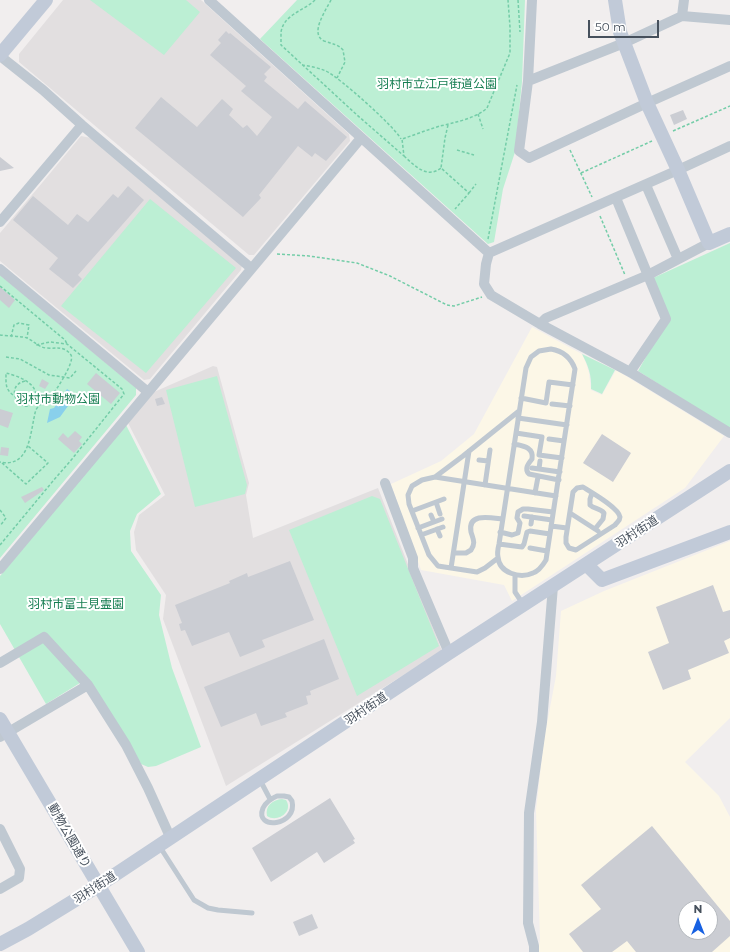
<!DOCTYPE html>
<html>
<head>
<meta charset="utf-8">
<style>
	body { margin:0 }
	#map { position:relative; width:730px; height:952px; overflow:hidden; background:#f1eeee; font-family:Montserrat,sans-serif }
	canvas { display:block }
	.north { position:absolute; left:678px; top:900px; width:40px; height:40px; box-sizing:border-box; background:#fff; border:1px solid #b5b9be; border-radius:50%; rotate:0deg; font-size:11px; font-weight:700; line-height:16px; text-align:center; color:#46505c }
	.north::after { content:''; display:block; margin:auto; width:14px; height:18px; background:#1761e2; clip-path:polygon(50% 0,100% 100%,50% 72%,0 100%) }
	.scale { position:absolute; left:588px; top:20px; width:71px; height:18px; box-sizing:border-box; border:2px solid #46505c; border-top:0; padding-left:5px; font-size:12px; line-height:14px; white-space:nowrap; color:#46505c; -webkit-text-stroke:3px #fff; paint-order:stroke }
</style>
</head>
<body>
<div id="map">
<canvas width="730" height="952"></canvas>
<div class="north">N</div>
<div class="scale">50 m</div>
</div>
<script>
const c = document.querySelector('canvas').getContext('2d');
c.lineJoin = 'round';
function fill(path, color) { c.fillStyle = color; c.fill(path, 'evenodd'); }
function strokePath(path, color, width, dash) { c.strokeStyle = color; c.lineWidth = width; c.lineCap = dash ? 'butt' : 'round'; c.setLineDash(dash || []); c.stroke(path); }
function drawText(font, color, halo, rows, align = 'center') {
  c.font = font + ' Montserrat,"Noto Sans JP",sans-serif'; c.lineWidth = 4; c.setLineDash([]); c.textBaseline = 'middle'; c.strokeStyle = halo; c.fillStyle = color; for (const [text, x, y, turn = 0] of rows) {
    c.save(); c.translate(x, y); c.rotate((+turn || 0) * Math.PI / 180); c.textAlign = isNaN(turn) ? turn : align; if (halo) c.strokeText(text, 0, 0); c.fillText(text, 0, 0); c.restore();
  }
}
fill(new Path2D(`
	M532,327L582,354L586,363L589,373L591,390L602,395L616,370L724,436L685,488L512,601L504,585L421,570L391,484L441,461L474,434Z
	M730,541V718L685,762L719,796L730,817V952H538L540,939L536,810L544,739L556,676L561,611L604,591ZM686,908H710V932H686Z`), '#fcf7e7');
fill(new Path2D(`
	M63,0H201L349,134L350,141L254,255H249L19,62V54Z
	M81,136L91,138L242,265L241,270L150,379L144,380L0,261V233L42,183Z
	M213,366L217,367L249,483L246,495L253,538L378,488L442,651L226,786L163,619L166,595L136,550L134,532L139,515L165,495L128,423L154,392Z`), '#e2dfe0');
fill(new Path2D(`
	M90,0H186L200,12L164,55Z
	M297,0H525L522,82L515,152L503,189L494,242L488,244L260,39Z
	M150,199L236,268L146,373L61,306Z
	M730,243V429L638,371L668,318L653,278Z
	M0,275L136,388V395L0,558Z
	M582,354L615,370L602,394L591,389C592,376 588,365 582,354Z
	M217,376L247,485L245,494L195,507L166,390Z
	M126,425L161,494L137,514L130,531L131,551L161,595L159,615L172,668L201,747L156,766L148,767L141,764L88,678L46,704L0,624V576Z
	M372,496L380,499L439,646L357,696L289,530Z
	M282,799L286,800C294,812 277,823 267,816C265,806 272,800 282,799Z`), '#bcefd4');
fill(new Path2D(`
	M67,389L76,395L60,417L47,423L50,409L54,408Z`), '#89d0ec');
fill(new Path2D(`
	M226,31L229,34L230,33L271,67L264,74L267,77L264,81L298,109L305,101L347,137L326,161L315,153L312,157L298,146L259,195L261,198L243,217L135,128L161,97L197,127L222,99L233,109L229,115L243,128L247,125L257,136L272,117L241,91L246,86L210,55L221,43L218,40Z
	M683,110L687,119L674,125L670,115Z
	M0,157L14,168L0,171Z
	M128,186L144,200L78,275L82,279L73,288L49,269L58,258L13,220L33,196L68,225L77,214L88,222L113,194L118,198Z
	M0,287L15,300L9,308L0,300Z
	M96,373L120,393L111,404L87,384Z
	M42,379L49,383L45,389L39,386Z
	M162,397L165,404L157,406L155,399Z
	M0,409L13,413L8,428L0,425Z
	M75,431L82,437L79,441L82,444L74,453L58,439L63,433L68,438Z
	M602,434L631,453L613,482L583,463Z
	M1,447L9,448L8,456L0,455Z
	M42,487L44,490L25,503L21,497Z
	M290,561L314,620L262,640L265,647L240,657L229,632L192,646L185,630L181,631L179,624L182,623L175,605L230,583L229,581L247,573L248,577Z
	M713,585L723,612L730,610V638L724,641L729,653L688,670L691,679L663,690L648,652L669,643L656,607Z
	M324,639L339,679L310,691L311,695L306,696L308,704L285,713L287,717L261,726L256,713L221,727L204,687Z
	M330,798L355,839L353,840L355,843L324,863L317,852L271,882L252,848Z
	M652,826L730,921V936L712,952H636L627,941L612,952H583L569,934L601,909L581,885ZM686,908H710V932H686Z
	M312,914L318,928L299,936L293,922Z`), '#cbcdd3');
strokePath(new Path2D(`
	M315,0C304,11 284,14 281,32C281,36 281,41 281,45L357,115L404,156L402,139C414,135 427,130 440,126C453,123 477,118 487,108L510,53V27L508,0
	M331,0C326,10 309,34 324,41C332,44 338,44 343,50L345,62L337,78
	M518,0L520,32
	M302,65C310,66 319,68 326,71C339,77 395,127 401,139
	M478,114L483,129
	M448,125L445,138L441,168L469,193L455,209
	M673,131L730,106
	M457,150L474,155
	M570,150L592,197
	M404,156C415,166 427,179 441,168
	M581,173L652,141
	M469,193L476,184
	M600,216L625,275
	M488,239L517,85
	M277,254L309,256L357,263L390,276L447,305L454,306L482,297
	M0,286L65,340L67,344
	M0,335C7,336 22,336 27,338C34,341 38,347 46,348C56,349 64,345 71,355C75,362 57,389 52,395C48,399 42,402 38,407C35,410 35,414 34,418C30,437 28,468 0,462
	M11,337L14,325L19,323L29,325L27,338
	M6,357L20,359L49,375L70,378L76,371
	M25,381C0,387 26,422 36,398
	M13,395C5,389 6,383 6,373C18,376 38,383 36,398L42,402
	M2,463L26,484L48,463L28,446
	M0,510L6,518L0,526
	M0,545L53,481L72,459L124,394L122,389L67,344L50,342L36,345`), '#74cda8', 1.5, [3, 2]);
strokePath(new Path2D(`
	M551,349C563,351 571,358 575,369L546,560C543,565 539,571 533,573C520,579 499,573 498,557C497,553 498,548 499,544L526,368L531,357L539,351Z
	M521,398L546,403L549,382L573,385
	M552,404L570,406
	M518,418L567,425
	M516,433L542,437L539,455L562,458
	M549,439L564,441
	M514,444C523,446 534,447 532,459C528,464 524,469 529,474L559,480
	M479,460L488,461
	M532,468L560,472
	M539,469L540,461
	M435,477L463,456L519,411
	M485,485L490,450
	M583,487C591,492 619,508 620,517C620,521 617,522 615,525L576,550L569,548L566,543V537L573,492L577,488Z
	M535,493L538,477
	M592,493L590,499V505C594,509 600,508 604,513L603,519L595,529
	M436,502L440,514
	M412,511L444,499
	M570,513L598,531
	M431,515L434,522
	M524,516L552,520
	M531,524L532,517
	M551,526L567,528
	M418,528L442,519
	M437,529L440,536
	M500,532L512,535L518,533L520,523L517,518L518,512L523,509H528L553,512
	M421,535L443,527
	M499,544L522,547L524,544L527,532L530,531L550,534
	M530,548L547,551
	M454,553H466L471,550C476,543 473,539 471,532C467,512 492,518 502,519
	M498,558L485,568L477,572L438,566L429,555L409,504L408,495L412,486L422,480L435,477L556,496
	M451,568L469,451
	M515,575V592L523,604
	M260,780L270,799
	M277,796H284L289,797L292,801C298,826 254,831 263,808C266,802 270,799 277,796Z
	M160,847L194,900L208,908L218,910L252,913`), '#bfc8d1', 5);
strokePath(new Path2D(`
	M209,0L489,253
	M532,0L528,81L519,151L529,158L647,103L730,66
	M682,16L684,0
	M0,56L43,90L82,125L251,268
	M528,81L624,43L682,16L730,20
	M646,185L678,259
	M616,198L666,319L630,372
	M0,222L82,125
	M709,243L648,275L546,318L540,324L630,372L730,433
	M489,253L678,170L730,146
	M489,253L486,264L484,284L491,295L540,324
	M0,269L148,392
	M385,483L413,558V568L449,653
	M0,569L361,138
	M0,663L44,637L88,685L126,745L148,788L171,839
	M0,737L88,685
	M0,829L20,869L19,878L0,889
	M534,952V946L528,923L529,813L542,722L553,586`), '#bfc8d1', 10);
strokePath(new Path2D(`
	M615,0L620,32L647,103L678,170L709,243L730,234
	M0,55L46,0
	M587,565L602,580L730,532
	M0,719L138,952
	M0,944L28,929L98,886L449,653L730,471`), '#c1cad8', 14);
drawText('12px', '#167e52', '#fff', [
	["羽村市立江戸街道公園",437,84],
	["羽村市動物公園",58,399],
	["羽村市富士見霊園",76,604]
]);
drawText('12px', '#46505c', '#fff', [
	["羽村街道",637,532,-33],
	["羽村街道",366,709,-34],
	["動物公園通り",69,836,60],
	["羽村街道",95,888,-33]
]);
</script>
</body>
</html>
